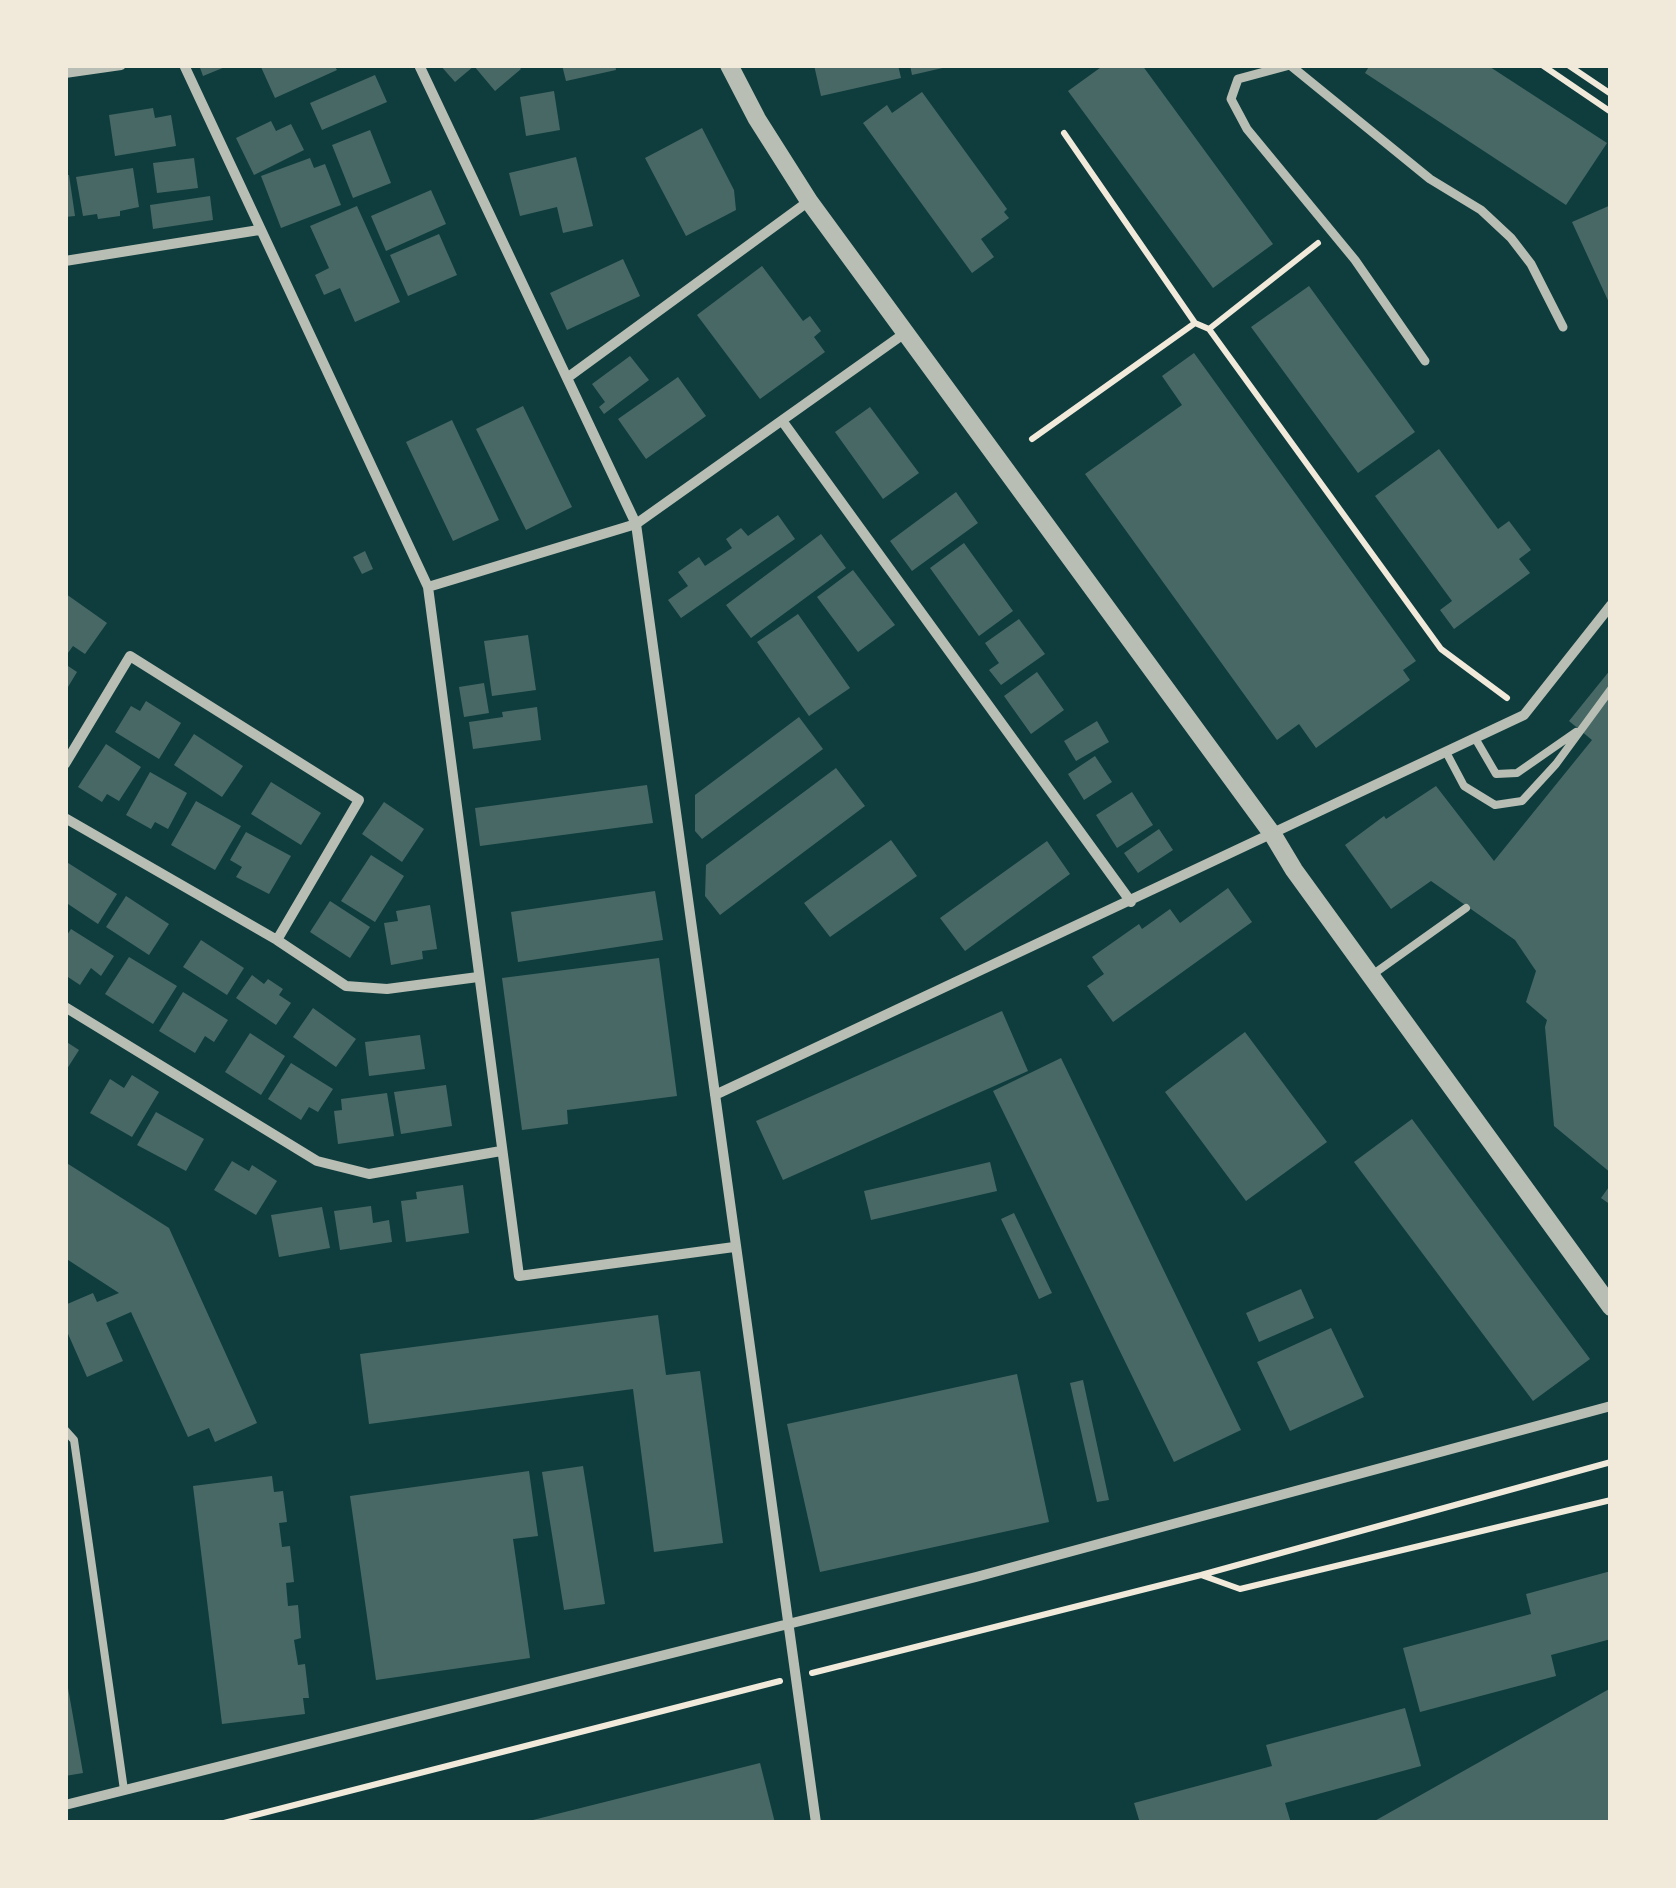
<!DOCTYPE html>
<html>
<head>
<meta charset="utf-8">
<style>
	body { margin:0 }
	#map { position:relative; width:1676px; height:1888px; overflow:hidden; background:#0f3d3e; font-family:"Sofia Sans Condensed",sans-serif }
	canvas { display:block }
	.frame { position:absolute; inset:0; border:68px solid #f1e9da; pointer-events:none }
</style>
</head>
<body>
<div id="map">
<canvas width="1676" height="1888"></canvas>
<div class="frame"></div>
</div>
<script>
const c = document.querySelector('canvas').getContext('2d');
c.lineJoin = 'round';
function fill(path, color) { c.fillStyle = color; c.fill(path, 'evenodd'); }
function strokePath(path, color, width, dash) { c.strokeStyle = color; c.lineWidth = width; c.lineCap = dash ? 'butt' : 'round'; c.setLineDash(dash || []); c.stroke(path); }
fill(new Path2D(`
	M199,65H230L203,76Z
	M266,65H334L337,70L275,98L261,67Z
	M440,65H518L521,69L495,91L474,66L455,82Z
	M562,65H615L616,70L566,81Z
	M814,65H898L901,78L821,96Z
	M910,65H947V67L912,75Z
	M1104,65H1142L1273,244L1213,288L1068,91Z
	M1370,65H1487L1607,143L1566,205L1365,73Z
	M375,75L387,102L322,130L310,103Z
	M554,91L560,130L526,136L520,97Z
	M922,92L1007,209L1004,212L1009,218L981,239L994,257L972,273L863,123L887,105L892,113Z
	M153,108L155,118L171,115L176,146L115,156L109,115Z
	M271,121L276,131L291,124L304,150L254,175L236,138Z
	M702,128L734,190L736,210L686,236L645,158Z
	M370,130L391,183L353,198L332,145Z
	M576,157L593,226L563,233L557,207L520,216L509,173Z
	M194,158L198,188L157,193L153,163Z
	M310,158L314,168L325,164L341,205L281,228L261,176Z
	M133,168L139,207L120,211V216L98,219L97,214L83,216L76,177Z
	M65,175H69L75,216L65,217Z
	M431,190L446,224L386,251L371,216Z
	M210,196L213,220L153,229L150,205Z
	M1611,205V307L1572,222Z
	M357,206L400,302L355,322L340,288L324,295L315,275L329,268L310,226Z
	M439,234L457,275L408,296L390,255Z
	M623,259L640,296L567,330L550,293Z
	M762,266L803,321L810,316L821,331L814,337L825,352L760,399L697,315Z
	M1309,286L1415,432L1358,473L1251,327Z
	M1194,353L1416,661L1403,670L1410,680L1316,748L1299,724L1277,740L1085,474L1182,405L1162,376Z
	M630,356L649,380L604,414L599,407L605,402L592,384Z
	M678,377L706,416L646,459L618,419Z
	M523,406L572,507L526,530L476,429Z
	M870,407L919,473L883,499L835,432Z
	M452,420L499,520L453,541L406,442Z
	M1439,449L1498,529L1509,521L1531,550L1519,559L1530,573L1454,629L1440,610L1452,601L1375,496Z
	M956,492L978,523L912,571L890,541Z
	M778,515L795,539L681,618L668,600L688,586L678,572L699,557L705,566L732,548L726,539L741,528L748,536Z
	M821,534L846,568L751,638L726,605Z
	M964,543L1013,611L979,636L930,568Z
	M365,551L373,569L362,574L353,557Z
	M853,570L895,625L858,652L817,597Z
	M66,594L107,623L85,654L73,646L65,657Z
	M798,614L850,688L809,716L757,642Z
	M1019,619L1045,654L1001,685L989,670L999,663L985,643Z
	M528,635L536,690L492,696L484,641Z
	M65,664L77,672L65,692Z
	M1611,669V1173L1554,1126L1545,1027L1547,1020L1526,1002L1536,971L1515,940L1431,881L1391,909L1345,845L1384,816L1386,819L1436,786L1494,861L1592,740L1569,721Z
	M1037,672L1064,710L1031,734L1004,696Z
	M484,683L489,713L464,717L459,687Z
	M146,701L181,723L159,759L115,732L131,706L140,711Z
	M537,707L541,740L473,749L469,722L503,717L502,712Z
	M799,717L823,749L702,839L695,831V795Z
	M1097,721L1109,742L1076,761L1064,741Z
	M194,734L243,766L222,797L174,765Z
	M106,744L141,767L119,801L107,794L102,802L78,787Z
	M1095,756L1112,782L1084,800L1068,774Z
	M836,768L865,806L720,915L705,896L706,865Z
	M150,772L187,793L168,829L155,822L151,829L126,815Z
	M271,782L321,813L301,845L251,814Z
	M647,785L653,823L480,846L475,808Z
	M1132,792L1153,825L1117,848L1096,815Z
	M196,801L241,826L215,870L171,845Z
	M384,802L424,829L402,862L362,834Z
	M1159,829L1173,850L1138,873L1124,853Z
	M246,832L291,856L269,894L236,877L242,867L230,860Z
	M891,840L917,876L830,937L804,903Z
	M1047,841L1070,874L965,951L940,918Z
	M371,855L404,876L375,922L341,901Z
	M65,861L117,894L98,924L65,902Z
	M1228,888L1252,922L1113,1022L1087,986L1104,974L1092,957L1139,924L1142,929L1170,909L1180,923Z
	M655,891L663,940L518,962L511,912Z
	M126,896L169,924L149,955L106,927Z
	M330,901L370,927L350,958L310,932Z
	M430,905L437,949L422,951L423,959L391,965L384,923L398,921L396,911Z
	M71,929L114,956L101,976L91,968L80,985L65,975V938Z
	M201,940L244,968L227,995L183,967Z
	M129,957L177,986L153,1024L105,994Z
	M659,958L677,1096L567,1110L568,1124L522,1130L502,978Z
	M252,975L264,984L268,979L283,989L279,995L291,1003L276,1025L236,998Z
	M183,992L228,1020L214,1042L205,1036L195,1053L159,1031Z
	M313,1008L356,1039L336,1067L293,1037Z
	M1002,1011L1028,1071L783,1180L756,1121Z
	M1245,1032L1327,1142L1246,1201L1165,1092Z
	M250,1033L285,1056L261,1095L225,1072Z
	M420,1035L425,1069L369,1076L365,1042Z
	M65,1041L79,1050L65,1072Z
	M1061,1058L1241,1430L1174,1462L993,1091Z
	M291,1063L333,1089L318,1112L309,1107L301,1120L268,1099Z
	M132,1075L159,1092L132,1137L90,1113L110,1079L124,1088Z
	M446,1085L452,1126L401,1134L394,1092Z
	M387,1093L394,1136L338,1144L334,1111L342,1110L341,1099Z
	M156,1112L204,1139L186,1171L137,1145Z
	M1412,1119L1590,1359L1533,1401L1354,1162Z
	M232,1161L249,1171L252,1165L277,1181L256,1215L214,1190Z
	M65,1162L169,1228L257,1423L215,1442L209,1428L188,1437L131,1312L106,1323L123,1361L87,1377L65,1327V1305L93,1293L97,1302L119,1293L65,1258Z
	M990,1162L997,1191L871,1220L864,1191Z
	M1611,1184V1205L1601,1198Z
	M463,1185L469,1233L406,1242L401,1201L417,1199L416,1192Z
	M371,1206L373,1223L389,1220L392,1242L340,1250L334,1211Z
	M322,1207L330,1248L279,1257L271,1215Z
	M1014,1213L1052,1293L1039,1299L1001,1219Z
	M1301,1289L1314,1318L1259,1342L1246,1313Z
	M658,1315L666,1375L700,1371L723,1543L654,1552L633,1389L369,1424L360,1354Z
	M1331,1328L1364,1397L1290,1431L1257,1362Z
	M1017,1374L1049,1522L820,1572L787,1424Z
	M1083,1380L1109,1500L1097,1502L1070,1383Z
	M583,1466L605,1604L564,1610L542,1472Z
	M529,1471L538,1536L513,1539L530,1658L376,1680L350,1496Z
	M272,1476L274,1492L283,1491L287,1522L279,1523L282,1547L290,1546L294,1582L286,1583L288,1606L298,1605L301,1638L294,1640L298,1665L305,1664L309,1698H303L305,1714L222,1724L193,1486Z
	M1611,1571V1639L1551,1655L1556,1676L1420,1712L1403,1648L1531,1614L1526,1594Z
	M65,1671L83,1773L65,1776Z
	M1611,1688V1823H1371Z
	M1405,1708L1421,1766L1285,1803L1291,1823H1140L1134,1803L1272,1766L1266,1745Z
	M760,1763L775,1823H525V1822Z`), '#486865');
strokePath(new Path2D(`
	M1542,65L1611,112
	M1568,65L1611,94
	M1064,133L1195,323L1209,329L1441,649L1507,698
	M1209,329L1318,243
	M1032,439L1195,323
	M1201,1575L1240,1589L1611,1500
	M812,1673L1201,1575L1611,1462
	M224,1823L780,1681`), '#f1e9da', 6);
strokePath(new Path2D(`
	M1475,738L1496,774L1517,773L1576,732
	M1446,752L1464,786L1495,805L1522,801L1556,764L1611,689
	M1372,975L1466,908
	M65,1430L74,1440L124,1790`), '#b8beb3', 8);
strokePath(new Path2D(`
	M1425,361L1355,260L1247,129L1231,99L1238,79L1290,65L1430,179L1481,210L1511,238L1531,264L1563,327`), '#b8beb3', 9);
strokePath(new Path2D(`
	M184,65L428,587L519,1276L734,1247
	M419,65L636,524L816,1823
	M65,73L121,65
	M65,261L259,230
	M567,378L809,201
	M783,422L1131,902
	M428,587L636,524L905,333
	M65,764L130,656L359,800L277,940
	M65,818L277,940L346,986L387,989L478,977
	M65,1007L317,1161L369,1174L501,1151
	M715,1095L1524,715L1611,605
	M65,1805L976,1577L1611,1406`), '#b8beb3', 10);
strokePath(new Path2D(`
	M729,65L757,119L809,201L1273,835L1294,870L1611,1307`), '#b8beb3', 18);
</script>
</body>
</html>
